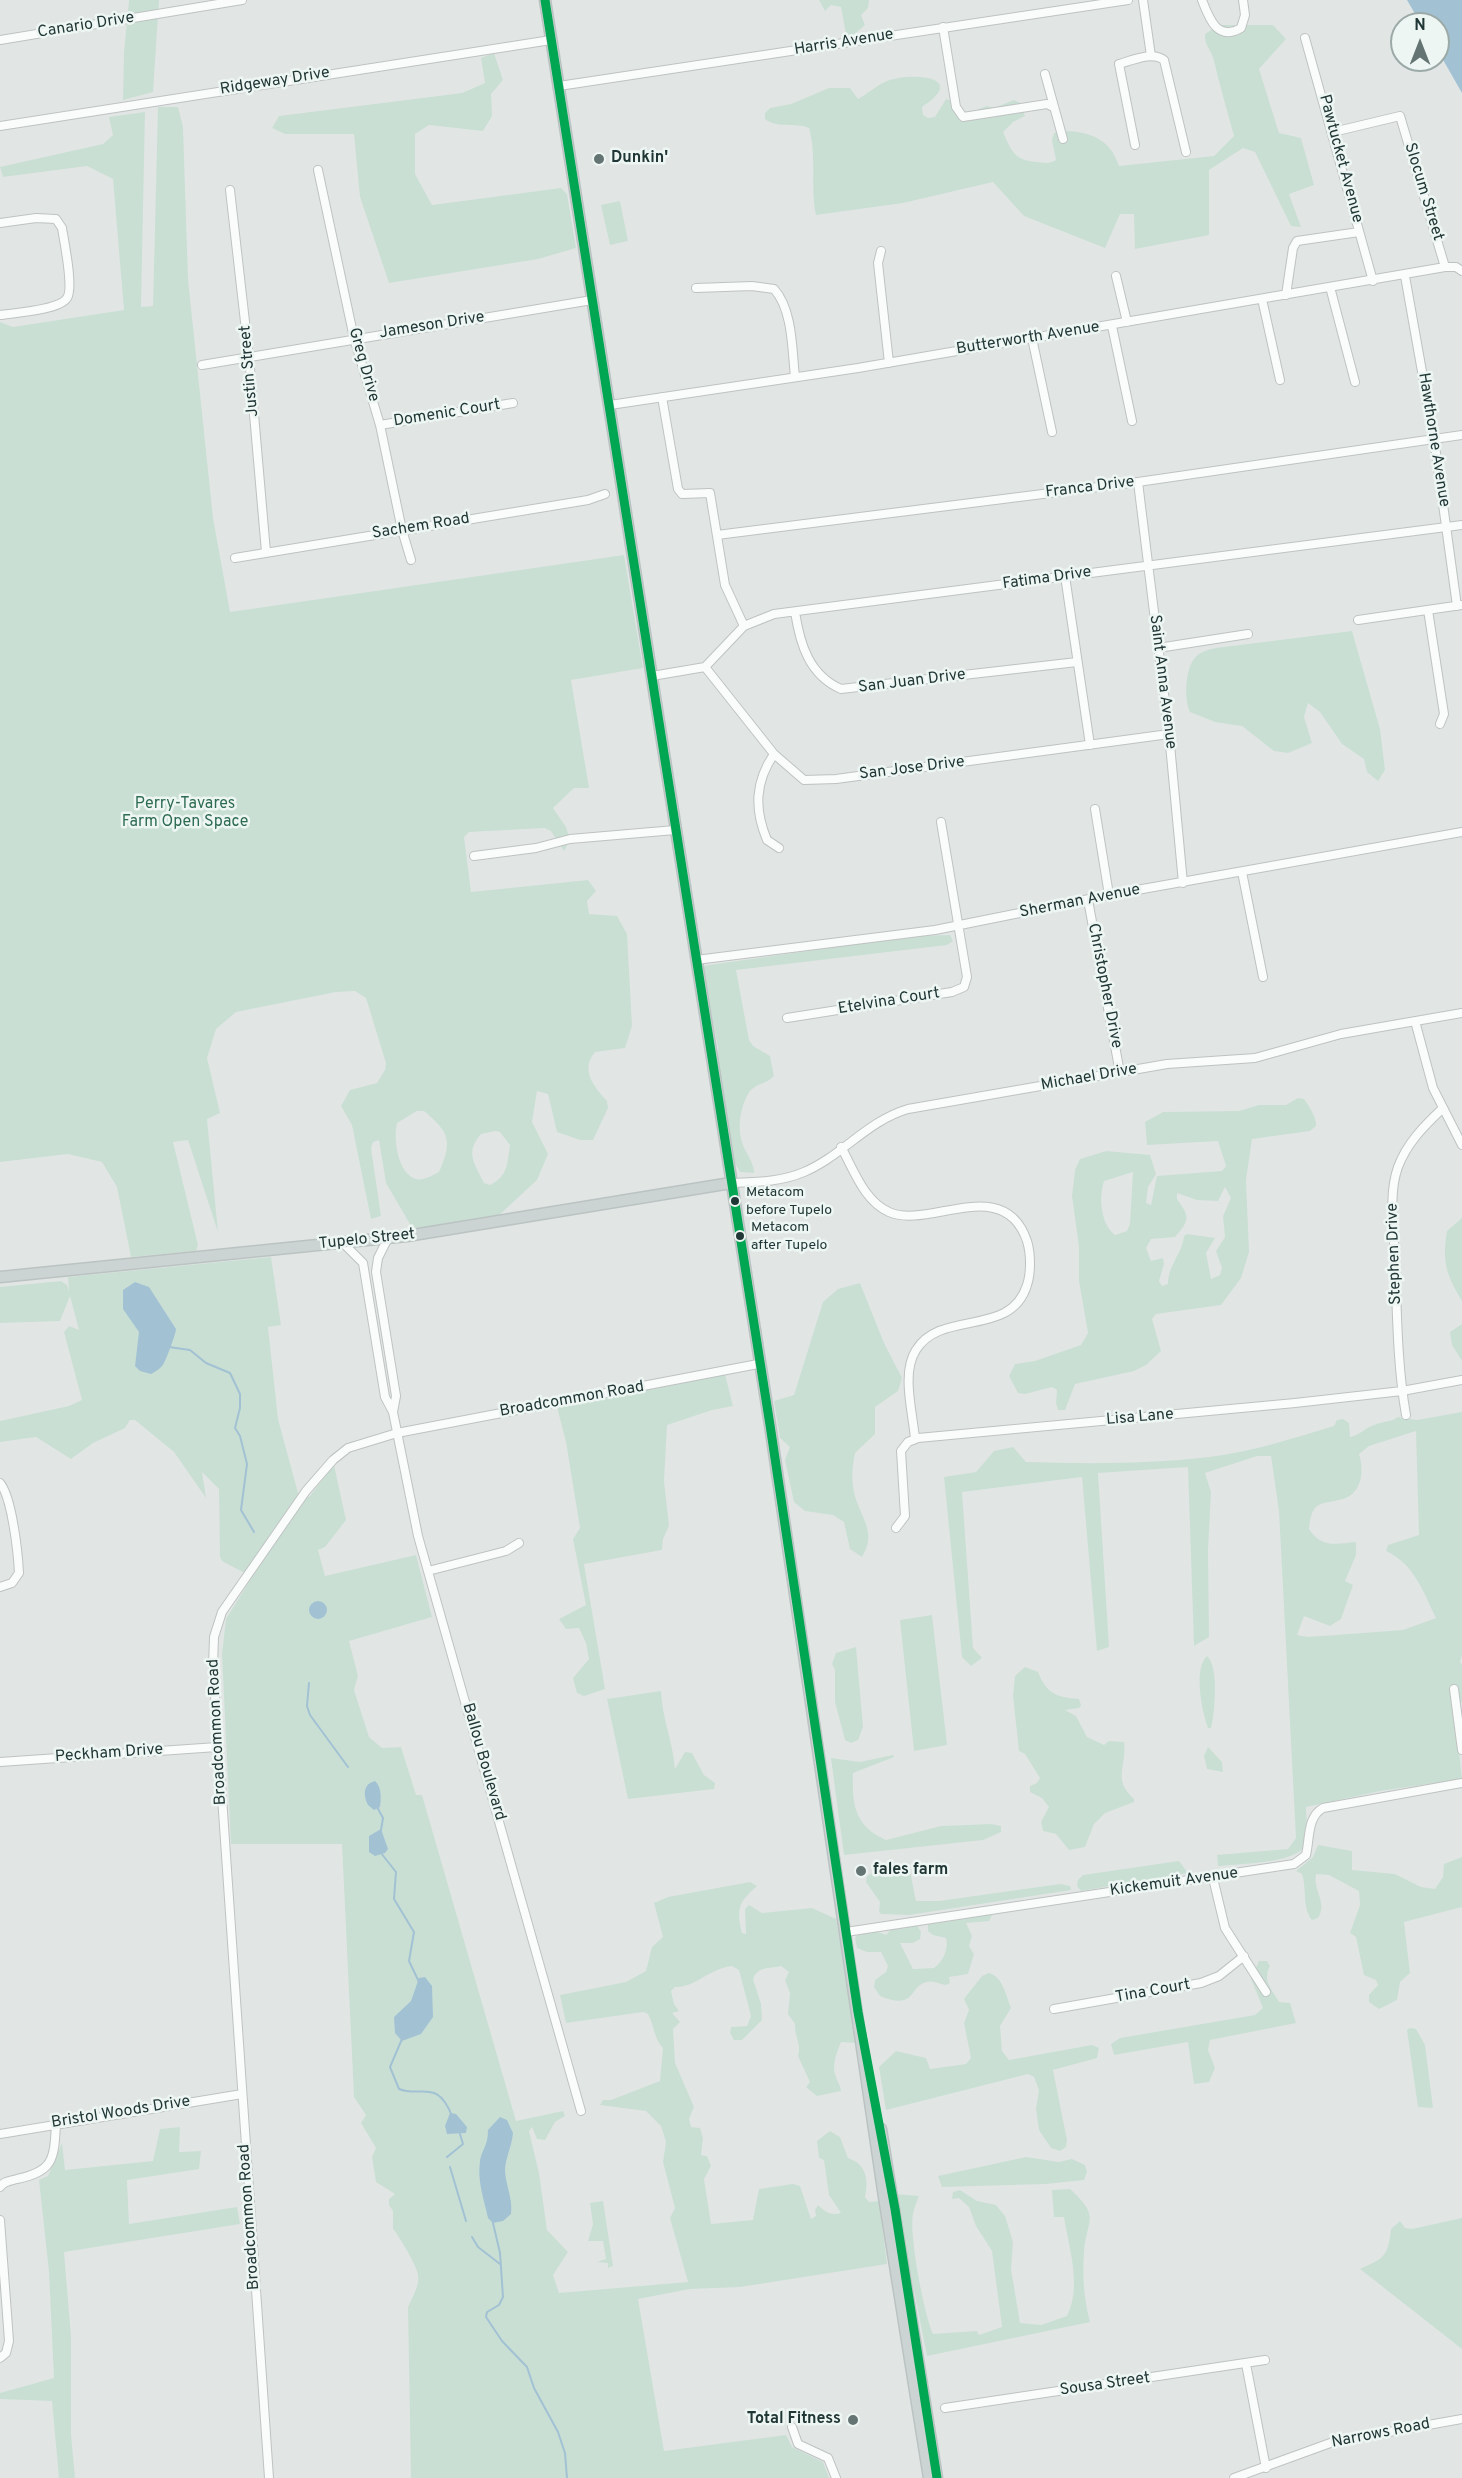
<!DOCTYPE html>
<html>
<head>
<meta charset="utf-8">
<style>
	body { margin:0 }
	#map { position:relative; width:1462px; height:2478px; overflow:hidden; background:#e1e6e5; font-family:Overpass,sans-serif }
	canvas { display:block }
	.north { position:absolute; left:1390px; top:12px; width:60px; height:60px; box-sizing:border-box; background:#eef6f3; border:2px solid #9caaa7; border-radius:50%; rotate:0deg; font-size:16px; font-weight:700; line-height:24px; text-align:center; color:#203736 }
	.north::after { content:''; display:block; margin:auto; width:21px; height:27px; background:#647473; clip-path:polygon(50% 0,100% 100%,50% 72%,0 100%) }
</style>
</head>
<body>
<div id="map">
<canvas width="1462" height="2478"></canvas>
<div class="north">N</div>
</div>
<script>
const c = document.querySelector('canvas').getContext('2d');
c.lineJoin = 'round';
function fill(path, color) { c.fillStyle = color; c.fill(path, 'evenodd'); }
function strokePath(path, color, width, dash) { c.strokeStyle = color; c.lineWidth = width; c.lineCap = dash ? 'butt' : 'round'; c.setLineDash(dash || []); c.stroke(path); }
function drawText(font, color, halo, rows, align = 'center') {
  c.font = font + ' Overpass,sans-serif'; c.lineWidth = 5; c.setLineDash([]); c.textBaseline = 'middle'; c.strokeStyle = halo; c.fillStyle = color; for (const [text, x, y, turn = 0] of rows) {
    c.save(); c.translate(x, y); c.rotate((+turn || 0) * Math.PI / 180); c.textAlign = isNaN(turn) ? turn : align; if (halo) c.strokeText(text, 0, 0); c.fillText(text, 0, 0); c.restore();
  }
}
fill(new Path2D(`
	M129,0H159L153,92L123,100L124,52Z
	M819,0H869L868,8L861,15L865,25L851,37L846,34L841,7L831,5L825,11Z
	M1219,25H1273L1286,39L1259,69L1279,133L1301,138L1314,185L1289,194L1301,227L1291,226L1255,152L1243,148L1209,170V235L1135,249L1134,214H1120L1105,248L1024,216L993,182L903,203L816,215C810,187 817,156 809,128C794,122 778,129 765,119V113L770,108L791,104L829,88H850L858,99C867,94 877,85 887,81C911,72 970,76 922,107L923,115L928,118L935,117L946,99L958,103L962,110L968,113L987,106L994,108L1014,100L1020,103L1025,116L1013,122L1003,132C1012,152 1014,160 1037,162C1045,163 1049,164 1056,160L1052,140L1054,133L1061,131C1089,131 1110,138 1119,166L1214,156L1234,136C1227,111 1220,86 1214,61C1212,50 1204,46 1205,34Z
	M494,53L503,80L491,94L492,116L483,131L429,125L415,134V174L432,205L561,188L567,194L576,248L538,259L389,283L360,197L354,134H285L272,128L279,116L462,93L485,83L481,58Z
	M158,107H178L183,127L188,279L213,518L230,612L624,555L643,668L571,680L589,788H574L553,808L566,827L570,840L564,851L551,831L545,828L469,832L464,837L471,892L588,880L596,891L587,901L589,914L617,916L627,934L632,1026L625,1048L595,1052C580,1070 594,1087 607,1101L608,1108L593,1140H580L557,1132L548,1094L537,1091L532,1122L548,1154L537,1180L497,1217L414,1231L386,1183L379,1140L373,1142L371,1148L381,1216L371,1219L352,1125L341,1106L350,1090L377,1083L385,1070L386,1063L366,998L355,991L336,992L236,1012L216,1029L207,1058L220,1113L207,1119L218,1232L188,1140L173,1142L198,1245L196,1251L131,1257L117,1187L102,1162L68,1154L0,1162V322L13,327L124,310L113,179L87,166L3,177L0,167L103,144L113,135L109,117L145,112L141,307L153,306ZM417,1111H424C449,1132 453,1141 439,1172C433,1175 423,1181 416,1179C398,1174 393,1139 397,1123ZM495,1131L500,1132L510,1145C507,1164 508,1176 490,1185L484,1183C474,1162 465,1153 481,1134Z
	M620,201L628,241L610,245L601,205Z
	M1352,631L1380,729L1385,770L1378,781L1367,772L1364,759L1342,744L1320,712L1308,703L1304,717L1312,743L1288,753L1274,751L1242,726L1215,722L1190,712C1184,700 1185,670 1194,659C1199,652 1207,650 1216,648Z
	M950,935L953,941L947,945L736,970L749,1040L753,1046L770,1056L774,1076C767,1084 757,1083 750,1091C741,1104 737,1126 742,1142C745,1153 754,1161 754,1173L740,1172L730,1155L717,1075L718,1048L702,966L913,936Z
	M1298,1098L1304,1099C1309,1106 1317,1118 1316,1126L1310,1131L1252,1139L1246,1180L1249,1252L1241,1278L1221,1305L1156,1314L1152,1319L1161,1351L1146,1365L1134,1371L1075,1384L1065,1410H1058L1056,1403L1057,1390L1052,1387L1025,1394L1018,1393L1009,1376L1015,1364L1035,1361L1081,1345L1088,1333L1079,1281V1247L1072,1196L1075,1170L1080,1159L1106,1151L1150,1155L1156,1174L1148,1187L1146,1203L1151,1205L1157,1176L1222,1171L1226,1166L1218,1141L1147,1145L1145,1122L1163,1112L1239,1111L1259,1105H1286ZM1133,1172L1130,1224L1127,1231L1115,1235C1100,1223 1099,1197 1104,1181ZM1225,1187L1231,1198L1223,1216L1225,1237L1216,1251L1222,1268L1220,1275L1211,1279L1206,1253L1215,1238L1187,1234L1184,1236C1182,1254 1168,1265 1168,1284L1162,1286L1159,1281L1164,1264L1163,1258L1151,1261L1146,1248L1151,1239L1175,1237C1190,1220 1190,1217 1177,1199V1193L1197,1200L1218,1201Z
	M1462,1218V1301C1446,1274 1442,1262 1447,1231Z
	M271,1257L281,1325L268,1327L278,1419L298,1493L309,1497L334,1465L346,1520L325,1547L318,1550L325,1576L416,1555L432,1617L349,1641L358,1676L354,1690L369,1737L382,1748L401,1747L416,1795H422L516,2121L563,2111L565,2116L555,2122L545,2140L537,2139L532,2127L529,2131L539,2173L547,2230L568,2252L553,2275L559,2293L688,2282L670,2218L675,2208L663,2162L666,2142L661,2126L646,2111L600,2105L603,2100H611L660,2081L663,2048C654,2039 654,2025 648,2014L643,2012L566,2023L560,1995L626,1982L646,1971L652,1947L663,1937L654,1903L668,1897L750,1882L757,1886C739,1902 736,1908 742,1933L746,1934L745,1909L749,1905L762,1913L812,1908L836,1919L857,2043L841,2042C837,2052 831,2066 836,2077C838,2083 840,2084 841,2091L817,2096L806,2087L810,2082L798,2056C802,2044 794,2036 795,2024L788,2014L790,1993L785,1980L789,1972L781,1966C769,1969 758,1966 753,1979L761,2004L762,2020L742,2040H734L730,2033L731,2027L747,2026L751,2016L739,1970L732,1966C708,1969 695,1988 675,1987L671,1991L674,2004L679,2011L672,2013L680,2022L673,2029L675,2063L694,2107L689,2119L691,2127L700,2128L703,2138L701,2155L707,2156L711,2166L704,2179L711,2224L753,2220L759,2189L793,2184L800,2186L811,2219L816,2216L815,2210L818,2205C826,2212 830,2216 841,2213L829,2195L824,2160L819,2158L817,2141L830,2131L840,2137L848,2158C866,2164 869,2179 865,2197L869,2202L879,2201L887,2264L740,2287L690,2289L638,2299L664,2451L786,2435L792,2447L823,2462L829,2478H411L408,2307C412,2298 420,2285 418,2275C417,2266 399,2236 393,2229V2211L389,2205V2199L395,2194L376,2182L372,2157L376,2148L361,2123L366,2115L354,2097L342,1844H231L222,1654L226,1619L252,1577L222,1561L220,1557L219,1489L202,1472L206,1498L174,1452L135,1420H130L125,1428L93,1443L71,1459L36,1437L0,1442V1421L69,1406L82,1400L64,1332L69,1326L79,1330L70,1296L60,1321L0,1323V1287L61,1281L67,1285L69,1292L68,1277Z
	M860,1283L884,1343L902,1378L898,1391L875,1407V1434L855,1453C852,1468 851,1481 855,1496C862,1520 877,1533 862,1557L850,1549L844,1522L833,1515L805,1511L794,1502L785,1460L790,1447L780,1438L774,1401L794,1395L823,1302L838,1289Z
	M1462,1324V1361L1452,1345L1450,1332Z
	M725,1374L733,1406L712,1410L667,1425L664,1481L669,1526L663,1539L662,1550L584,1564L605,1689L584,1696L577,1693L573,1678L589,1659L586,1643L579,1628L566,1629L559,1619L586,1605L573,1539L580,1528L566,1442L557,1407Z
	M1462,1412V1655L1460,1662L1462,1665V1702L1459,1703L1452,1688L1462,1779L1380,1791L1306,1807C1306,1819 1310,1837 1303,1848C1293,1863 1237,1864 1218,1866L1217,1855L1288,1849L1296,1838L1279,1511L1271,1456H1257L1205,1473L1211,1492L1208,1550L1209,1637L1194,1646L1188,1467L1098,1473L1109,1647L1097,1651L1082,1477L962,1492L973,1648L982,1658L971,1666L962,1657L944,1477L976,1472L994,1451L1013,1447L1026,1462C1087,1464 1148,1464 1209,1457C1251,1452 1294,1438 1334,1426L1337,1420L1343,1419L1349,1423L1350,1437C1360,1435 1365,1428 1374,1425C1383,1421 1389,1423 1398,1417L1417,1420ZM1416,1431L1419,1535L1388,1545L1386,1551C1414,1564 1423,1591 1436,1618L1403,1630L1308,1637L1297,1635L1304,1616L1330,1626L1341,1619L1353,1585L1345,1581L1356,1555V1542C1336,1544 1321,1548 1309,1529C1312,1499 1321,1505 1343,1499C1363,1493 1364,1469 1359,1454L1369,1446Z
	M932,1615L947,1745L914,1751L900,1620Z
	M856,1647L863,1727L858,1740L851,1743L845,1740L835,1702V1670L832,1664L836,1653Z
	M1207,1656C1219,1666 1215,1713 1211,1728H1208C1202,1711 1193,1669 1207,1656Z
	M1025,1667L1038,1672C1047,1694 1056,1697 1079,1699L1081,1705L1079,1708L1065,1710L1076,1716L1087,1737L1104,1745L1109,1741L1124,1742C1127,1768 1112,1778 1134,1799V1802L1105,1813L1094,1824L1085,1847L1069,1850L1056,1834L1043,1831L1041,1822L1049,1807L1042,1798L1030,1792V1786L1037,1783L1040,1778L1025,1754L1019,1751L1013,1696L1015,1676Z
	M661,1691C662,1718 673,1742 675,1769L685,1752L692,1753L704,1775L715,1783L714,1789L628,1799L607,1699Z
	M1208,1747L1222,1762L1223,1772L1207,1769L1204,1756Z
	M893,1755L894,1757L853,1773C852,1806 855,1826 886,1840L941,1826L991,1824L1001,1826V1832L983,1840L844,1855L831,1758L860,1762Z
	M1318,1845L1352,1851V1870L1395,1874L1421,1887L1435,1889L1443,1877L1444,1864L1462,1857V1907L1404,1922L1410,1973L1400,1982L1397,2000L1379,2009L1369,2002V1995L1378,1985L1376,1980L1364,1975L1356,1937L1350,1933L1360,1905L1359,1891L1329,1875L1316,1874C1313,1891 1328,1903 1318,1918L1312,1920C1302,1908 1307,1889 1302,1874L1296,1871L1313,1857Z
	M908,1861L916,1901H939L1060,1884L1070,1886L1071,1890L909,1915L881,1914L879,1912L880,1902L866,1882L867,1876L878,1870L882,1877H893L891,1865L894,1863L901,1870H907Z
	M1179,1861L1188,1873L1081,1891L1077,1886L1078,1880L1083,1875Z
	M988,1907L992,1915L989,1921L966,1923L972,1936L969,1946L974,1954L968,1974L949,1977L950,1983L946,1985C939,1984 934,1980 927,1982C908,1986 917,2011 880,1996L874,1987L875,1980L886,1972L888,1966L881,1952H867L857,1948L855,1938C863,1927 874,1931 886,1935L894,1926L914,1920L921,1932L920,1939L913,1943H900L913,1969L934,1968C943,1961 949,1949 946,1938L933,1935L928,1931V1919Z
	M1259,1961H1267L1270,1966C1262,1981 1272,1989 1279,2002L1290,2003L1296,2023L1210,2040L1208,2050L1215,2068L1209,2082L1194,2084L1188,2042L1114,2055L1111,2044L1120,2038L1255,2015L1263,2008L1251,1979Z
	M989,1973C1003,1977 1006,1995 1011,2008L1000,2026L1002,2051L1009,2060L1092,2045L1099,2048L1097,2058L1053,2070L1067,2140L1066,2147L1060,2151L1051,2148L1039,2130L1036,2109L1039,2090L1034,2077L1028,2074L886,2110L879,2067L896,2051L926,2058L930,2069L966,2064L971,2058L964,2023L969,2010L964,1999L982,1976Z
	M1410,2028L1416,2029L1425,2045L1433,2108L1418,2107L1407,2030Z
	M180,2127L179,2152L201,2151L199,2169L127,2180L129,2224L237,2207L240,2224L64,2252L71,2336V2434L75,2478H59L52,2401L0,2399V2393L54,2378L49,2272L39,2180L48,2176L62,2143L65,2170L153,2161L160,2129Z
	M1026,2157L1059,2162L1072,2159L1085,2165L1087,2172L1084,2180L1046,2184L942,2187L938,2176Z
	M1070,2189C1101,2217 1087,2219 1084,2252C1082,2275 1084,2300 1090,2322L927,2356L910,2270L906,2267L895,2194L919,2196C917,2201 914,2208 913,2214C909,2236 924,2313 933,2334L977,2331L979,2335L1002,2327L992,2251L976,2226L969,2207L959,2198L952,2199L953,2192L960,2190L977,2201L996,2205L1005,2216L1013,2242L1011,2269L1020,2323L1041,2325L1067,2316C1082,2286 1069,2249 1064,2217H1054L1052,2190Z
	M603,2201L613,2266L608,2268V2263L597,2262L606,2259L603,2241H588L593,2224L590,2203Z
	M1462,2218V2349L1360,2269C1384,2258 1388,2257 1391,2229L1400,2221L1405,2228L1412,2229Z`), '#cadfd4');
fill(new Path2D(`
	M1407,0H1462V93L1438,51V24H1421Z
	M135,1282L149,1287L176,1329C176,1334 166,1360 163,1365C160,1369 155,1372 151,1374L140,1371L135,1366L139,1332L123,1309V1290Z
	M309 1610a9 9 0 1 1 18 0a9 9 0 1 1-18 0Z
	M375,1781C382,1787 381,1799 380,1807L374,1810L368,1805C363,1795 363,1784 375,1781Z
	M381,1829L388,1849L385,1853L375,1856L369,1852V1836Z
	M425,1977L432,1986L433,2017L421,2034L402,2041L395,2033L394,2017L411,2001L419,1978Z
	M450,2113L456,2114L467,2127L466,2133L447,2134L445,2126Z
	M500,2117L507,2120L513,2133C512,2146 505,2159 505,2171C506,2186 513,2199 511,2214L503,2221L493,2223L488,2218C484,2199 477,2181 480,2161C482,2149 488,2146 488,2130Z`), '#a2c2d4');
strokePath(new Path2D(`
	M169,1347L190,1350L206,1363L230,1373L240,1394V1408L235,1428L240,1436L247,1464L241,1510L254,1532
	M309,1683L307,1706L310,1715L348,1767
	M377,1807L383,1818L381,1830
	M381,1853L396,1872L394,1899L414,1932L409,1961L419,1982
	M402,2039L390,2067L399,2089C421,2098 437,2078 452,2116
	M447,2157L463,2144L460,2134
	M450,2167L466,2221
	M493,2223L500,2253L503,2297L499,2305L487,2312L486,2317L502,2341L527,2367L534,2388L558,2432L565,2453L567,2478
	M472,2237L478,2247L500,2264`), '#a2c2d4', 2);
const minor = new Path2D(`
	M1143,0L1151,56
	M1202,0C1209,18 1217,42 1241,28L1245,15L1243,0
	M943,27L956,107L963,117L1047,104L1053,107
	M1305,38L1373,281
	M0,40L242,0
	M1045,74L1063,139
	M559,86L1128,0
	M0,126L551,40
	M1333,132L1400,116L1445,267
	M1135,145L1119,64C1133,60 1153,51 1164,60L1186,152
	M318,170L354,338L380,425L402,530L411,560
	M230,190L249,357L266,552
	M0,223L36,218L56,219L62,228C64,241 74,288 67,298C60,310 14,313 0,315
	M881,251L878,263L889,363
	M1116,276L1127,322
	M1405,276L1434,439L1457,606
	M1330,287L1355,382
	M696,288L752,286L774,289C793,310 792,350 795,377
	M1286,295L1293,248L1297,241L1359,232
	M1262,299L1280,380
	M1112,326L1132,421
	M1032,338L1052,432
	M202,365L592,300
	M662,397L678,489L682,494L710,493L725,585L744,626
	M610,405L858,368L1445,267H1456L1462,271
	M380,425L513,403
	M1138,482L1169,734L1183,883
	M717,535L1138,482L1462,435
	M235,558L588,500L605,494
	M1065,576L1090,745
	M1428,610L1444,714L1440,724
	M795,612C800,644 809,675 841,689L1077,662
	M1358,620L1462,605
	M1158,648L1248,634
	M705,667L774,754L804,780L836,779L1169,734
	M652,676L705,667L744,626L774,614L1462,525
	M774,754C755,782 754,809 767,840L779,848
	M1095,809L1109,895
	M474,856L536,848L570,839L675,830
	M1242,872L1263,977
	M1088,900L1120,1073
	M696,960L935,930L1109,895L1462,832
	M787,1018L952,992L964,987L967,977L941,822
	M1415,1021L1433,1088L1462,1145
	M841,1147C854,1170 864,1201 889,1212C928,1230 1004,1173 1027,1241C1031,1254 1031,1273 1027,1285C1011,1338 941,1309 916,1350C901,1373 913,1413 915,1439
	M731,1183C755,1182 781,1182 804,1172C842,1156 867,1121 908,1109L1167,1064L1255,1058L1341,1034L1462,1013
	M388,1238L378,1258L376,1272L396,1396L393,1412
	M343,1243L363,1263L385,1397L393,1412L418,1536L581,2111
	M1406,1415C1397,1364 1397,1310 1395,1259C1394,1230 1388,1195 1398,1167C1407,1143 1424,1126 1442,1109
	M0,1483C12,1497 18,1553 19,1573L12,1583L0,1587
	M896,1528L905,1516L901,1451L908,1442L918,1438L1295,1403L1402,1391L1462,1380
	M428,1571L506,1551L519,1543
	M1454,1689L1462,1750
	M0,1762L217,1747
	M1213,1878L1225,1928L1266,1992
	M846,1932L1294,1864L1306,1855C1310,1838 1307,1817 1323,1808L1462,1783
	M1054,2009L1201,1983L1219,1976L1244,1956
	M0,2134L242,2094
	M0,2187C4,2181 10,2181 17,2179C54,2171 54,2159 56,2124
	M0,2220L9,2341L6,2353L0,2358
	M1246,2364L1266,2468
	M945,2408L1265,2360
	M792,2427L798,2444L828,2458L836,2478
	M269,2478L213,1667L214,1637L222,1612L306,1491L333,1460L348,1448L397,1433L758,1364
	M1234,2478L1333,2442L1462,2419`);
const major = new Path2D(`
	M545,0L770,1425L884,2197L929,2478
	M0,1277L407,1236L731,1183
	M881,2129L937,2478`);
strokePath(minor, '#bec3c2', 10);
strokePath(major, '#bbc3c2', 13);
strokePath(minor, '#fafbfb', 8);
strokePath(major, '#ccd3d3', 10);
strokePath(new Path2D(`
	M545,0L770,1425L858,2012L895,2209L937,2478`), '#00a651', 9);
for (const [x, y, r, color] of [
	[599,159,6,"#647473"],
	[735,1201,5,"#203736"],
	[740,1236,5,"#203736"],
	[861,1871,6,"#647473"],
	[853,2420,6,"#647473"]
]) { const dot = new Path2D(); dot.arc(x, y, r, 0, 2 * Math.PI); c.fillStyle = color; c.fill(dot); strokePath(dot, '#eef6f3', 2); }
drawText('14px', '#203736', '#eef6f3', [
	["Metacom",746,1193],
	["before Tupelo",746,1211],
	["Metacom",751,1228],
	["after Tupelo",751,1246]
], 'left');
drawText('16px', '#203736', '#eef6f3', [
	["Canario Drive",86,26,-9],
	["Harris Avenue",844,43,-9],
	["Ridgeway Drive",275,82,-9],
	["Pawtucket Avenue",1340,159,75],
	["Slocum Street",1423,192,73],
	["Jameson Drive",432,326,-9],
	["Butterworth Avenue",1028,339,-9],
	["Greg Drive",363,365,74],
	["Justin Street",250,371,-95],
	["Domenic Court",447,414,-9],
	["Hawthorne Avenue",1433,440,81],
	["Franca Drive",1090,488,-7],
	["Sachem Road",421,527,-9],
	["Fatima Drive",1047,579,-8],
	["San Juan Drive",912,682,-7],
	["Saint Anna Avenue",1162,682,83],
	["San Jose Drive",912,769,-7],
	["Sherman Avenue",1080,902,-11],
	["Christopher Drive",1104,986,79],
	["Etelvina Court",889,1002,-9],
	["Michael Drive",1089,1078,-10],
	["Tupelo Street",367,1240,-6],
	["Stephen Drive",1395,1254,-92],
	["Broadcommon Road",572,1400,-10],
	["Lisa Lane",1140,1418,-5],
	["Broadcommon Road",218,1732,-93],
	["Peckham Drive",109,1754,-4],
	["Ballou Boulevard",483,1762,74],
	["Kickemuit Avenue",1174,1883,-8],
	["Tina Court",1153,1992,-10],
	["Bristol Woods Drive",121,2113,-9],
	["Broadcommon Road",250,2217,-94],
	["Sousa Street",1105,2385,-8],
	["Narrows Road",1381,2434,-11]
]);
drawText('bold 16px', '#203736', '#eef6f3', [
	["Dunkin'",611,159],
	["fales farm",873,1871],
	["Total Fitness",841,2420,"right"]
], 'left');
drawText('16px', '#2d6b52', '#eef6f3', [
	["Perry-Tavares",185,805],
	["Farm Open Space",185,823]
]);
</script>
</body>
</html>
